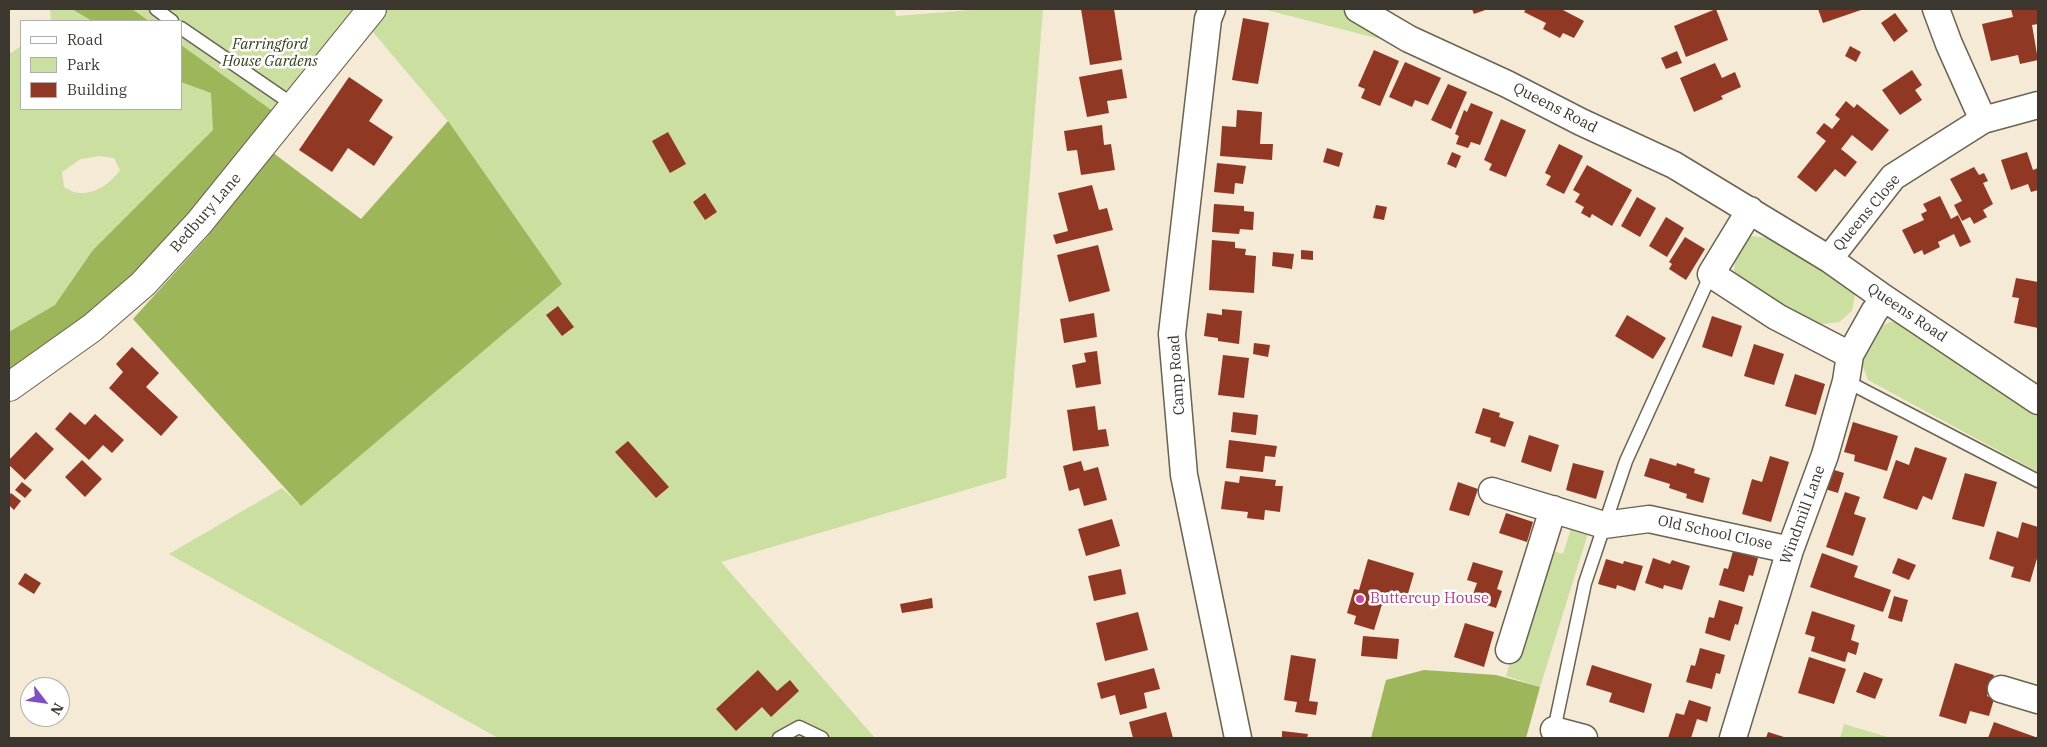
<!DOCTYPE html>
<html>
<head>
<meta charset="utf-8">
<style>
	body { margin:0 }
	#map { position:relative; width:2047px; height:747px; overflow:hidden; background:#f4ead5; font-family:"IBM Plex Serif",serif }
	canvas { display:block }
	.frame { position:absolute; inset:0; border:10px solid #3b372e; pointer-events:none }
	.legend { position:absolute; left:20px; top:20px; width:162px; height:90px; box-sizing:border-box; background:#fff; border:1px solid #b1afab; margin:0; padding:6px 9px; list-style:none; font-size:15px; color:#3b372e }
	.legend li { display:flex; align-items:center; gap:10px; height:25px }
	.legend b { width:25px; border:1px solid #b1afab }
	.north { position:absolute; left:20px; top:677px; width:50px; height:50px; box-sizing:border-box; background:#fff; border:1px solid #b1afab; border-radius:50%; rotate:120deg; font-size:14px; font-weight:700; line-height:20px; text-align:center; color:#3b372e }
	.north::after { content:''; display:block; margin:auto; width:18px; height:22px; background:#7f4ec6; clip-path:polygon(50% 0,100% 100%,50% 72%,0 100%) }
</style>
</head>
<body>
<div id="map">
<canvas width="2047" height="747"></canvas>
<div class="frame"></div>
<ul class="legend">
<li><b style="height:6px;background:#fff"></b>Road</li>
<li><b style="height:14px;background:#cbdfa1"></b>Park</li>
<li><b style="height:14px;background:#903824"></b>Building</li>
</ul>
<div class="north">N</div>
</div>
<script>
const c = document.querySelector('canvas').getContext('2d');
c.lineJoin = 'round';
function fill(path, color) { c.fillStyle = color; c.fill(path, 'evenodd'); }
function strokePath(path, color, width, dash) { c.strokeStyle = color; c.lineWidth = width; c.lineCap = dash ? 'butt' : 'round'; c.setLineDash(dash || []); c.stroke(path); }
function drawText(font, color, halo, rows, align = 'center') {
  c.font = font + ' "IBM Plex Serif",serif'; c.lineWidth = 5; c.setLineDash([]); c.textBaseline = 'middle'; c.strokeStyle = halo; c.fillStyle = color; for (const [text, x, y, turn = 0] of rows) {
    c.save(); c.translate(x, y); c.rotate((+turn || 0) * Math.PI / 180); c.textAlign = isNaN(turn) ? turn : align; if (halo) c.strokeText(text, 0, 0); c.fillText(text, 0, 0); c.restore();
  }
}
fill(new Path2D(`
	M50,9H364L278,115L9,373V52L11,53L21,46V109H181V21H51ZM99,156L114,158L120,170C111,183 96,194 79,193C74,193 68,189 64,187L62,172L81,159Z
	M381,9H895L896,16L984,9H1043L1006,478L721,562L875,738H498L169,554L282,488L301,506L448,121L368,26Z
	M1263,9H1353L1409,39H1380Z
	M1751,236L1768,238L1839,279L1855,295L1852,311L1839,322L1817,325L1750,293L1734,271L1736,249Z
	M1890,322H1908L2038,407V472L1868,380L1858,354L1867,334Z
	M1573,522L1590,527L1540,687L1506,676L1546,549L1563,554Z
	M1844,724L1891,738H1840Z`), '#cbdfa1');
fill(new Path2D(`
	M72,9H132L149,21H92Z
	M181,45L278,115L90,324L9,373V332L55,305L93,250L213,130L211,93L181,82Z
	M448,121L562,284L301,506L133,319L207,237L272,152L361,219Z
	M1424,670L1496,675L1540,687L1526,738H1371L1386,680Z`), '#9cb659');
fill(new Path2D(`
	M1081,9H1114L1122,60L1090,65Z
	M1472,9H1488L1474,14Z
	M1526,9H1561L1584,21L1574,38L1563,33L1560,38L1543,29L1546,23L1524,12Z
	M1716,9L1728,40L1686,57L1674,26Z
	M1818,9H1864L1823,23Z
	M2011,9H2038V24L2032,25L2038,60L2020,64L2018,55L1991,61L1982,24L2013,17Z
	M1895,13L1908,31L1894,42L1881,23Z
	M1243,18L1269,23L1258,84L1232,80Z
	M1850,46L1861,52L1856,62L1845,56Z
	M1374,50L1399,61L1380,106L1361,98L1365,89L1358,86Z
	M1677,51L1682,63L1666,69L1661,58Z
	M1405,62L1441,78L1428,105L1415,100L1412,107L1389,97Z
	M1715,63L1722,78L1735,72L1741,87L1721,96L1723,99L1694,112L1680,78Z
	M1122,69L1127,98L1107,101L1109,113L1087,117L1079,77Z
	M1912,70L1922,85L1915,90L1922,100L1900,115L1882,90Z
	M349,77L383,100L369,121L393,137L374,166L348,148L332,172L299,150Z
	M1448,84L1467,92L1451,129L1431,120Z
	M1846,101L1854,108L1857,104L1889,130L1872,151L1852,135L1841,149L1857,162L1845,177L1835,169L1816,192L1797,177L1826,141L1816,133L1824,123L1832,129L1840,119L1835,115Z
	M1471,103L1493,112L1480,145L1471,142L1468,148L1456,144L1459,136L1455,134L1464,110L1467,112Z
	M1237,110L1262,112L1260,144H1273L1272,160L1220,156L1222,126L1236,127Z
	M1501,119L1526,130L1506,177L1489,170L1492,164L1484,160Z
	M1102,125L1104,145L1111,144L1115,170L1081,175L1077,150L1067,151L1064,131Z
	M668,132L686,164L670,173L652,141Z
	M1559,144L1583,156L1564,194L1546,185L1551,176L1545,173Z
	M1327,148L1343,153L1339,167L1323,162Z
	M1452,152L1461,156L1456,168L1447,164Z
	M2027,152L2033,170L2038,168V190L2031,192L2028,184L2011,190L2001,160Z
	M1217,163L1246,166L1243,184L1235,183L1234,194L1214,192Z
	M1587,165L1632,190L1612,226L1592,214L1590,218L1581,213L1584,207L1575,202L1580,194L1573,190Z
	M1974,167L1979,175L1984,173L1988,181L1983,183L1993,204L1983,210L1987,217L1974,224L1970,217L1962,221L1954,205L1962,201L1950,179Z
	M1092,185L1099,210L1107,208L1113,230L1056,244L1053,235L1068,231L1058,193Z
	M705,193L717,212L705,220L693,202Z
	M1940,196L1951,219L1958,215L1971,242L1960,247L1954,234L1938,242L1940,247L1924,255L1922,250L1914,254L1902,230L1924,220L1921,214L1927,211L1923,204Z
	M1637,197L1656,208L1640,237L1621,226Z
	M1214,204L1244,206V211L1254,212L1253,230L1240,229L1239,234L1212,232Z
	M1376,205L1387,207L1384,220L1373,218Z
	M1666,217L1684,228L1667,257L1649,246Z
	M1685,237L1705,249L1686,280L1669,269L1672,264L1669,262Z
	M1212,240L1235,242V248L1246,249L1245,255L1256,256L1254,293L1209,290Z
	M1098,245L1110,291L1069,302L1057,255Z
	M1301,250L1313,251V260L1301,259Z
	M1273,252L1294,254L1292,269L1272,266Z
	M2016,278L2038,282V328L2014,323L2019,298L2012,297Z
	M558,306L574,327L562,336L546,315Z
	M1222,309L1242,311L1239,344L1218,341V338L1204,336L1207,313L1222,315Z
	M1094,313L1097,337L1064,343L1060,319Z
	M1627,315L1666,338L1653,359L1615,336Z
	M1712,316L1742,326L1732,357L1702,347Z
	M1254,343L1270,345L1268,357L1253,354Z
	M1754,344L1784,354L1774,385L1744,376Z
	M132,347L159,373L146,387L178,417L161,436L109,388L123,372L116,364Z
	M1097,351L1101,384L1076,388L1072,365L1086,362L1084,353Z
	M1223,355L1249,358L1244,398L1218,395Z
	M1795,374L1825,384L1816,415L1785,406Z
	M1095,406L1098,430L1106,429L1109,446L1073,451L1067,410Z
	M1483,408L1500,413L1499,417L1514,422L1505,447L1490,442L1491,438L1475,433Z
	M70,412L85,425L95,414L124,440L112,453L103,445L89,460L55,429Z
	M1233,412L1258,415L1256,435L1231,432Z
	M1853,422L1898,436L1887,471L1854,461L1855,455L1844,452Z
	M36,432L54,449L25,480L9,465V460Z
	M1529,435L1559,445L1551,472L1521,462Z
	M1229,440L1277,446L1275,457L1265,456L1263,472L1226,468Z
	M628,441L669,487L656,498L615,452Z
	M1915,447L1947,458L1932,500L1923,496L1917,510L1883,498L1896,460L1909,465Z
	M1770,456L1789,462L1771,522L1742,514L1752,479L1762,482Z
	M1650,458L1676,466L1677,463L1695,469L1694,473L1710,478L1703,503L1686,498L1687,494L1669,488L1670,484L1644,476Z
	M82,460L102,479L85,497L65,477Z
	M1081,461L1084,471L1098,467L1107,500L1084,506L1079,488L1069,491L1063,466Z
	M1573,463L1604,471L1596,499L1566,490Z
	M1831,469L1844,473L1838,493L1825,489Z
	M1965,473L1997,482L1984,527L1952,519Z
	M1240,476L1276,480L1275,486H1283L1280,512L1265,510L1264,520L1247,518L1248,512L1221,509L1225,481L1239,483Z
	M22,482L32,490L25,498L15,490Z
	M1458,482L1478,489L1469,516L1449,510Z
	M1845,492L1860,497L1854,514L1866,518L1853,556L1826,547Z
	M11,493L21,501L14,510L9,505V496Z
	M1506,513L1533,522L1527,542L1499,533Z
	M1112,519L1120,546L1086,556L1078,529Z
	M2022,522L2038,527V555L2030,582L2011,577L2014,567L1989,559L1997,531L2018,538Z
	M1733,551L1758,558L1753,576L1749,575L1744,592L1719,585L1724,568L1728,569Z
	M1822,553L1858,566L1854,577L1891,590L1883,612L1810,587Z
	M1653,558L1670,564L1672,560L1690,566L1682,590L1664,585L1663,589L1645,583Z
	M1898,558L1916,565L1909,580L1892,573Z
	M1368,559L1414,573L1405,604L1384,598L1374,630L1354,624L1356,616L1347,613L1354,589L1359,590Z
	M1606,559L1623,564L1624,561L1643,566L1635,591L1617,585L1616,589L1598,584Z
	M1473,562L1503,571L1497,589L1502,591L1496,608L1471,600L1477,583L1467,580Z
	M1121,569L1126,594L1094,601L1088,576Z
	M25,573L41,583L34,594L18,584Z
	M1894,596L1908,600L1902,622L1888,618Z
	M932,598L933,608L902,613L900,604Z
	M1719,600L1743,607L1738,625L1735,624L1730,641L1705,633L1709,617L1714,618Z
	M1812,611L1855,625L1851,640L1859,643L1856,655L1848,652L1845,662L1811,651L1815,637L1805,634Z
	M1138,612L1148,650L1105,661L1096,623Z
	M1465,623L1494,632L1484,667L1454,657Z
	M1363,636L1399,639L1397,659L1361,656Z
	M1700,648L1725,655L1720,674L1716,673L1712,689L1686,682L1691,665L1695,666Z
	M1291,655L1316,659L1309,701L1318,702L1316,715L1295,712L1297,702L1284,700Z
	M1809,657L1846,669L1834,704L1798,693Z
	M1955,663L1994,675L1987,696L1994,699L1989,716L1970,711L1966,724L1939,716Z
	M1592,665L1652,684L1644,713L1609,702L1612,693L1586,685Z
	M1154,668L1160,689L1144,693L1147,708L1120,715L1115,695L1101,699L1097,683Z
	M758,670L777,691L790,680L799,691L771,717L762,707L736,731L716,709Z
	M1864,672L1883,679L1875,699L1856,692Z
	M1689,700L1711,707L1707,722L1697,719L1691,738H1668L1676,713L1684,715Z
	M1166,712L1173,738H1133L1129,722Z
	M1994,722L2038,738H1988Z
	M1282,731L1308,734L1307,738H1282Z
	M1768,732L1787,738H1766Z`), '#903824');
const lane = new Path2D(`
	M156,9L172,21
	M181,28L295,106
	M1846,381L2038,481
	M1554,730L1585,583L1626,461L1711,274
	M779,738L799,727L822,738`);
const street = new Path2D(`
	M1212,9L1208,19L1172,334L1184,475L1238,738
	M1358,9L1409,39L1507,84L1581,122L1674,165L1829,259L1884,298L2038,401
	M1936,9L1949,44L1983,120
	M1750,210L1711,274L1777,317L1850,355
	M1829,259L1893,177L1983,120L2038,105
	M1492,491L1604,525L1649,519L1790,550
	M1509,650L1553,509
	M2001,689L2038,700
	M1554,730L1584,738
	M1733,738L1790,550L1825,455L1846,381L1850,355L1874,312L1884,298`);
const secondary = new Path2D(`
	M9,387L92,328L143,284L199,223L372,9`);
strokePath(lane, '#6b6250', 15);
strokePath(street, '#6b6250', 29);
strokePath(secondary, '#6b6250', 30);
strokePath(lane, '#fff', 12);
strokePath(street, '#fff', 26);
strokePath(secondary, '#fff', 28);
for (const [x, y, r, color] of [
	[1360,599,5,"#d1479c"]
]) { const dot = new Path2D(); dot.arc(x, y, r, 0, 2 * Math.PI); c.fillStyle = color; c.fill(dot); strokePath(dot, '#fff', 2); }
drawText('italic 15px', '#343e17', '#fff', [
	["Farringford",270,45],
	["House Gardens",270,62]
]);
drawText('15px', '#3b372e', '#fff', [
	["Queens Road",1555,108,27],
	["Bedbury Lane",206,213,-49],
	["Queens Close",1867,213,-50],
	["Queens Road",1907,313,34],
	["Camp Road",1177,375,-94],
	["Windmill Lane",1803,515,-70],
	["Old School Close",1715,533,12]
]);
drawText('15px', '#b23c85', '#fff', [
	["Buttercup House",1370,599]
], 'left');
</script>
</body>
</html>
